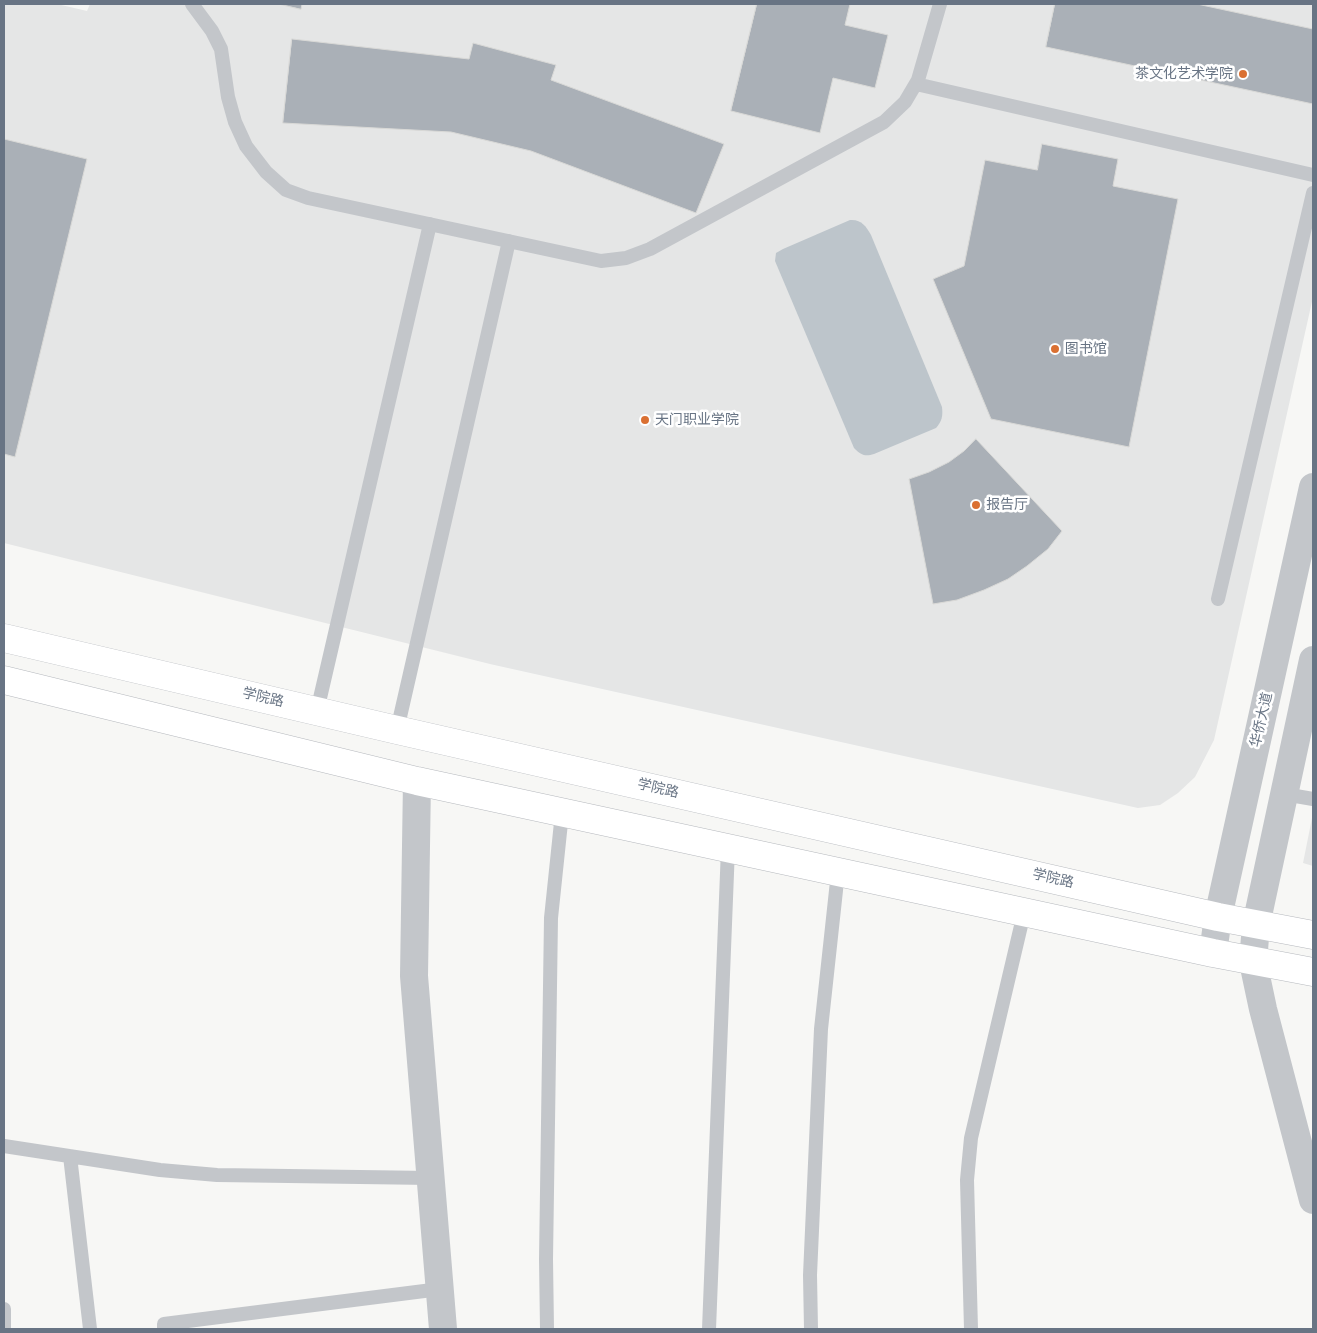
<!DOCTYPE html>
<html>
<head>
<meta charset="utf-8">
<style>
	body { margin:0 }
	#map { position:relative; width:1317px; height:1333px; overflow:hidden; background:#f7f7f5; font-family:Signika,sans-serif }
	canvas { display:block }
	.frame { position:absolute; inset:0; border:5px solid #687484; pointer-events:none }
</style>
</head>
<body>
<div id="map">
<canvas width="1317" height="1333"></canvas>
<div class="frame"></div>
</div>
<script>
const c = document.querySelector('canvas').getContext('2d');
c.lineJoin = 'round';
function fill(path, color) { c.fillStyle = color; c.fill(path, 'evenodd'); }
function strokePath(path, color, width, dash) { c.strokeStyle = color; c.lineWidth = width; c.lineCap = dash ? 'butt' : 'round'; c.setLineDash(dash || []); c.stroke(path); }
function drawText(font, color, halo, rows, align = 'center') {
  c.font = font + ' Signika,"Noto Sans SC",sans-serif'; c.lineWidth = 5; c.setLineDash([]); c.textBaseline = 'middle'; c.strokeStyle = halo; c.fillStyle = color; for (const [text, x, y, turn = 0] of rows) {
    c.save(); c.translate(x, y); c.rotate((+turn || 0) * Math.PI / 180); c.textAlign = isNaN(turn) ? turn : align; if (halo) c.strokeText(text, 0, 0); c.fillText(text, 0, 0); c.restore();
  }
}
fill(new Path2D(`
	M4,4H57L87,11L90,4H1313V297L1214,740L1195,777L1178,793L1160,805L1138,808L490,664L4,543Z
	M1313,813V866L1303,863Z`), '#e5e6e6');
fill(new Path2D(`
	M850,220C861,219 866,226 871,235L942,407C943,416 942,421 936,428L874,454C865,457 861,455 854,448L775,261L776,253L783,249Z`), '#bdc5cb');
const building = new Path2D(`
	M279,4H302L301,9Z
	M757,4H850L845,25L888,35L875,88L833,78L820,133L731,111Z
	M1055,4H1197L1313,29V104L1046,47Z
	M292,39L469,59L473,43L556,65L551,80L724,144L696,213L531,151L451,132L283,123Z
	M4,139L87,159L15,457L4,454Z
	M1042,144L1118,159L1113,186L1178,199L1129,447L991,419L933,279L964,266L985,160L1037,170Z
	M976,439L1062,531L1048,549L1027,566L1008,579L984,590L957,600L933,604L909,479L929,472L949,462L964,451Z`);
fill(building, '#aab0b7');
strokePath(building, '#d9d9d7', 1);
const secondary = new Path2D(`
	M4,638L397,730L1218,917L1313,935
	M4,680L417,781L1213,953L1313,972`);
strokePath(secondary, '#b6b9be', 29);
strokePath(new Path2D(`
	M192,4L212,31L221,49L228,97L235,122L246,146L266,172L286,190L308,198L601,261L626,258L650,249L884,122L905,102L918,80L940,4
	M916,84L1313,175
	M1218,599L1313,193
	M317,711L430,224
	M397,730L509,241
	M1284,794L1313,799
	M4,1146L160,1170L217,1175L431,1178
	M70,1156L90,1329
	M4,1309V1329
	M164,1329V1324L440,1289
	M547,1329L546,1259L551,918L562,813
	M709,1329L728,848
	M811,1329L810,1275L821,1029L838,872
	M971,1329L967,1180L971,1138L1024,913`), '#c3c6ca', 14);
strokePath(new Path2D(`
	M1313,660L1256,925L1253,962L1263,1009L1313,1200
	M417,781L414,976L443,1329
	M1213,953L1218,917L1313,487`), '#c3c6ca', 28);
strokePath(secondary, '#fff', 28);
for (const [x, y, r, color] of [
	[1243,74,5,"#da7032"],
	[1055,349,5,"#da7032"],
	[645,420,5,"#da7032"],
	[976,505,5,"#da7032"]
]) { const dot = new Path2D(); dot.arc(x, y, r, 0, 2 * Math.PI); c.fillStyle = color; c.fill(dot); strokePath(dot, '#fff', 2); }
drawText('14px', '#687484', '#fff', [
	["茶文化艺术学院",1233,74,"right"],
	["图书馆",1065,349],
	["天门职业学院",655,420],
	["报告厅",986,505]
], 'left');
drawText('14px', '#687484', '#fff', [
	["学院路",263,698,13],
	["华侨大道",1262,720,-77],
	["学院路",658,789,13],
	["学院路",1053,879,13]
]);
</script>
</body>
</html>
